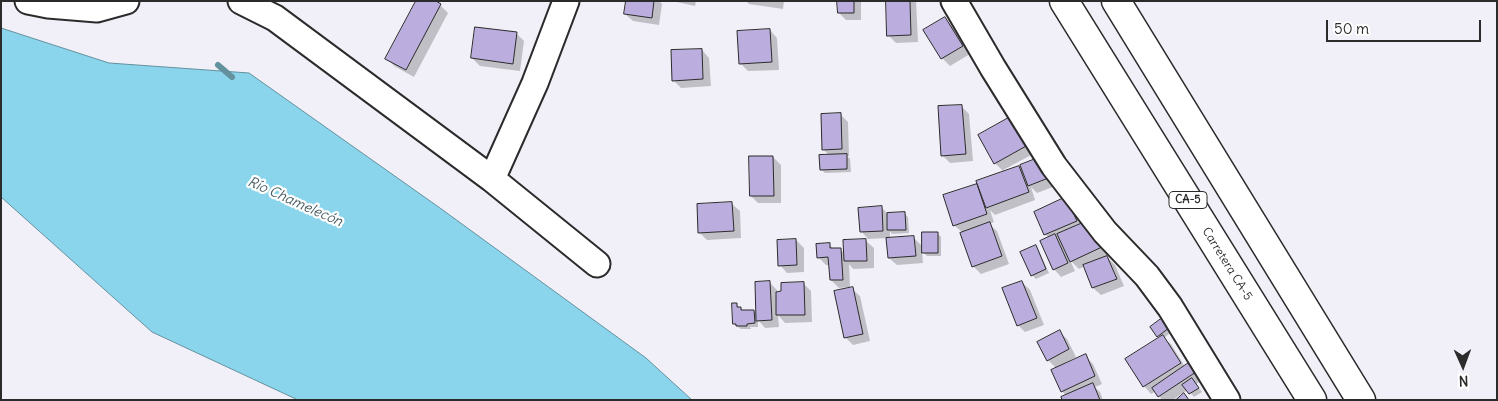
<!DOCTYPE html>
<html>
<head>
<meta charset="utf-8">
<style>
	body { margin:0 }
	#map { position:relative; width:1498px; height:401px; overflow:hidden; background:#f1eff8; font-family:Delius,sans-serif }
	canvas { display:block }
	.frame { position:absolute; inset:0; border:2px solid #2b2b2b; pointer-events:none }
	.north { position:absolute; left:1438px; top:341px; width:50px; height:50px; -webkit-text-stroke:4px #fff; paint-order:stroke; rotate:178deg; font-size:14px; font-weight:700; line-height:20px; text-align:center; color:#2b2b2b }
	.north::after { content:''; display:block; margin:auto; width:18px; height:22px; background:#2b2b2b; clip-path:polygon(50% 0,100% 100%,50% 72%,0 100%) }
	.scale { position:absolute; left:1326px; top:20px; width:155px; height:22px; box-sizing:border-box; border:2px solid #2b2b2b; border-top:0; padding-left:6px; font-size:15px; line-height:18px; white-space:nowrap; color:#2b2b2b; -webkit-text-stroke:4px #fff; paint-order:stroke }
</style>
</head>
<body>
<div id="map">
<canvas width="1498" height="401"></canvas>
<div class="frame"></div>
<div class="north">N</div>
<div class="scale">50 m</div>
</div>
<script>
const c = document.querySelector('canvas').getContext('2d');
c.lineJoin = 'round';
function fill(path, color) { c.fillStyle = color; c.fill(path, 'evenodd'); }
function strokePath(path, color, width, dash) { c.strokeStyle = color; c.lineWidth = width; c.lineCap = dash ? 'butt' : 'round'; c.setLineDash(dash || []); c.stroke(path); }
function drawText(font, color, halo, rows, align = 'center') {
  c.font = font + ' Delius,sans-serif'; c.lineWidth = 4.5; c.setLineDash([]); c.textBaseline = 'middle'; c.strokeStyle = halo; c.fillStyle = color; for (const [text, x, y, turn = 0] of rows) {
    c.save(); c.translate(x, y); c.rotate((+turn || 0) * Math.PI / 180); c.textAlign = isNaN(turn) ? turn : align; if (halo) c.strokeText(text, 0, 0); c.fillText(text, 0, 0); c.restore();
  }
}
const water = new Path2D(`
	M1,28L109,63L249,73L440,208L646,358L692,400H298L152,332L1,197Z`);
fill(water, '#8ad5eb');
strokePath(water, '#64919e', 1);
fill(new Path2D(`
	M433,1L440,5L448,13L414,77L394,66L387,58Z
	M627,1H659L662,4L659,25L633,21L625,14Z
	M672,1H696L695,6Z
	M746,1H784L783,9L749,4Z
	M838,1H861V20H846L839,13Z
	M887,1H916L918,42L896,43L888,35Z
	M945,18L952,26L970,54L950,66L942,58L925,30Z
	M770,30L777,38L779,70L748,71L740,63Z
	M516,33L524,41L520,71L480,66L472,58Z
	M702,50L709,58L711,86L681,88L673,80Z
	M961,106L969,114L973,161L950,163L942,155Z
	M840,114L848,122L849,156H847L850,159L851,172L825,173L821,169L830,156L823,149Z
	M1019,125L1035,153L1003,170L1004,172L995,163Z
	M773,157L781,165V203H758L751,196Z
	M1042,157L1058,185L1037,193L1031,187L1035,200L995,215L990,210L994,222L989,224L997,231L1009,264L981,274L973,266L963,233L954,225L945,196L979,185L978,182Z
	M732,204L740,211L741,238L707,240L700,233Z
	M1074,206L1082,225L1111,254L1106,256L1115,265L1124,286L1101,295L1093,288L1085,266L1079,269L1070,260L1075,271L1061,277L1054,269L1049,238L1046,235L1035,212Z
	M882,208L888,214H905L908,217L909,233L892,234L890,231V239L914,238L923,247L937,233L941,237V256H927L922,251L923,263L897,265L889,258L888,238L868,239L861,231Z
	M796,240L804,248V272L787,273L780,265Z
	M866,241L874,248V268L853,269L849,264L850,287L839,288L831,280L830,265H826L818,257L829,244L834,249H840L845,254Z
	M1036,247L1039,251L1049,273L1036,279L1032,275L1022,252Z
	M769,282L777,290V293L804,284L811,291L812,322L785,323L778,315L779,327L765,328L758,320V327H750L751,329H741L738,327L734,324L736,304L745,312L754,311L757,314Z
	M1022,282L1030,290L1044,325L1025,332L1018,325Z
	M852,289L860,296L870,341L853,345L845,337Z
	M1165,317L1175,329L1164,338L1171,344L1185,367L1190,364L1203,380L1196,384L1202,392L1194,397L1188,390L1183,393L1189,400L1181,394L1173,400H1162L1156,391L1151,394L1144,386L1161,338L1152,327Z
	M1060,332L1067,339L1076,357L1063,364L1064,366L1085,356L1093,364L1102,384L1095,387L1100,392L1103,400H1063L1066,396L1062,391L1057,369L1048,360Z`), '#0003');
strokePath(new Path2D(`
	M218,65L232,77`), '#64919e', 6);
const building = new Path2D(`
	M416,1H436L441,4L406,70L385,59Z
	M626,1H654L652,18L624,14Z
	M837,1H854V13H838Z
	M886,1H910L911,35L887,36Z
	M945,17L963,46L941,59L923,30Z
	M475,27L517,32L513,64L471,58Z
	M770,29L772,62L739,64L737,31Z
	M702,49L703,79L672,81L671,50Z
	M962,105L966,154L941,156L938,106Z
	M841,113L842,149L822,150L821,114Z
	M1012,116L1028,145L994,164L978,135Z
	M847,154V169L820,170L819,155Z
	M749,156H773L774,196H750Z
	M1043,156L1051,177L1028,186L1020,165Z
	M1019,166L1029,192L986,208L976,181Z
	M977,184L987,214L953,226L943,195Z
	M1066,197L1077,221L1044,235L1034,212Z
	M732,202L734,231L698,233L697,204Z
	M882,206L883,231L860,232L858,208Z
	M905,212L906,230H887V213Z
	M1092,219L1104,246L1070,262L1057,234Z
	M990,222L1002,256L972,267L960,233Z
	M922,232H938V253H922Z
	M1055,234L1068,263L1053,270L1040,241Z
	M914,236L916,256L888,258L886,238Z
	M796,239L797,265L778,266L777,240Z
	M866,239L867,261H844L843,240Z
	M830,243V248H841L843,280H830L828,257L817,258L816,244Z
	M1036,245L1046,269L1031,276L1020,252Z
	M1107,256L1117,279L1092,288L1083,265Z
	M770,281L772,320L756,321L755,282Z
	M1022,281L1037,318L1017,326L1002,288Z
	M804,282L805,315H776V292L781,291V283Z
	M853,287L863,334L844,338L834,291Z
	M732,303H737V307H741V310H754L755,323L747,324V326H736V324H733Z
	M1165,316L1173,325L1157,337L1150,327Z
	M1060,330L1069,349L1047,361L1037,342Z
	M1163,335L1181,363L1143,387L1125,359Z
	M1086,354L1095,376L1061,392L1051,370Z
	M1190,362L1196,372L1158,397L1152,388Z
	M1192,378L1199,388L1189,394L1182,385Z
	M1093,383L1100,400H1062L1061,397Z
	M1184,393L1189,400H1176Z`);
fill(building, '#bbaddd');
strokePath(building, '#2b2b2b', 1);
const street = new Path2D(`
	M28,1L48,5L97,9L126,1
	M241,1L275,18L492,179L535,83L566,1
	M954,1L993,68L1054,166L1105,232L1147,276L1170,307L1227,400
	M492,179L597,264`);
const highway = new Path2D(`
	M1064,1L1312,400
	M1116,1L1361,400`);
strokePath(street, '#2b2b2b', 29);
strokePath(highway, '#2b2b2b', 31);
strokePath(street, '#fff', 25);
strokePath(highway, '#fff', 28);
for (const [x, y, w] of [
	[1188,200,38]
]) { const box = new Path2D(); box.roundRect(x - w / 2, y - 8.5, w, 17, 4); c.fillStyle = '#fff'; c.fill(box); strokePath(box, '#2b2b2b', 1); }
drawText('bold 11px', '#2b2b2b', null, [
	["CA-5",1188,200]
]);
drawText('12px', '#2b2b2b', '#fff', [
	["Carretera CA-5",1227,264,58]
]);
drawText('italic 14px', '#485e65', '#fff', [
	["Río Chamelecón",295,202,24]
]);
</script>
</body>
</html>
